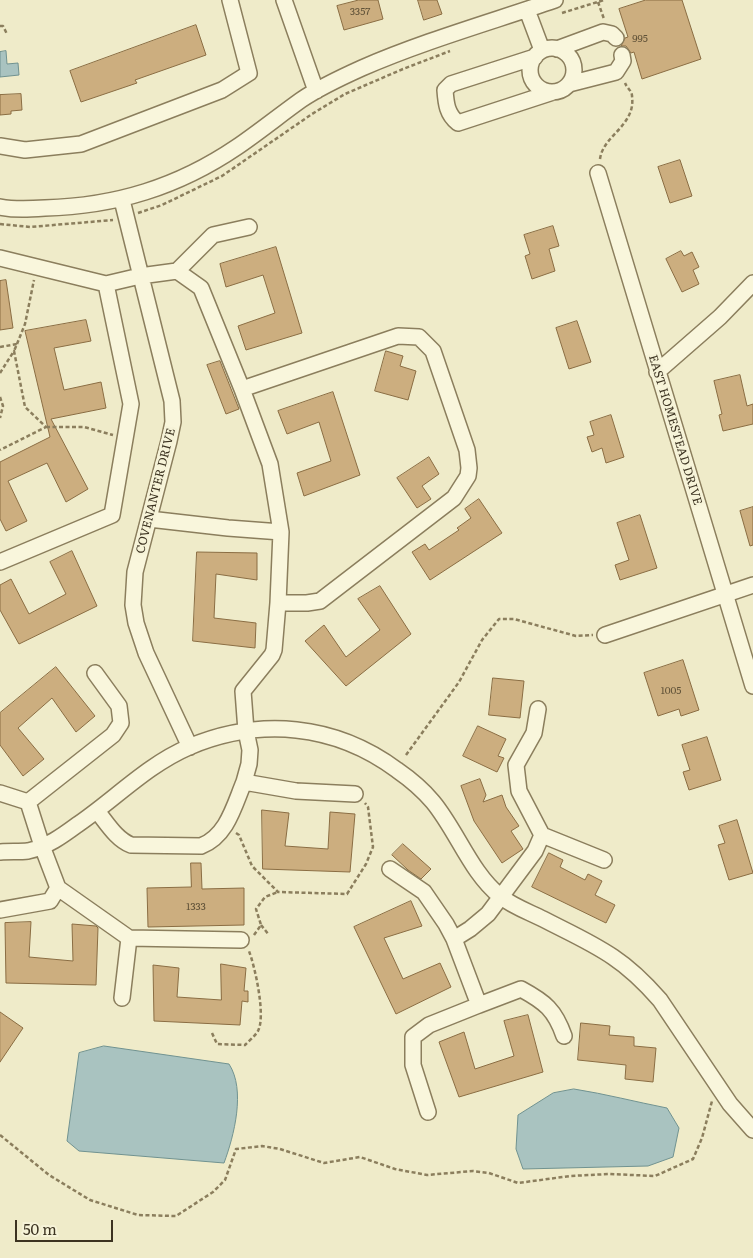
<!DOCTYPE html>
<html>
<head>
<meta charset="utf-8">
<style>
	body { margin:0 }
	#map { position:relative; width:753px; height:1258px; overflow:hidden; background:#efebc9; font-family:Literata,serif }
	canvas { display:block }
	.scale { position:absolute; left:15px; top:1220px; width:98px; height:22px; box-sizing:border-box; border:2px solid #3c3321; border-top:0; padding-left:6px; font-size:15px; line-height:18px; white-space:nowrap; color:#3c3321; -webkit-text-stroke:4px #f6f3d8; paint-order:stroke }
</style>
</head>
<body>
<div id="map">
<canvas width="753" height="1258"></canvas>
<div class="scale">50 m</div>
</div>
<script>
const c = document.querySelector('canvas').getContext('2d');
c.lineJoin = 'round';
function fill(path, color) { c.fillStyle = color; c.fill(path, 'evenodd'); }
function strokePath(path, color, width, dash) { c.strokeStyle = color; c.lineWidth = width; c.lineCap = dash ? 'butt' : 'round'; c.setLineDash(dash || []); c.stroke(path); }
function drawText(font, color, halo, rows, align = 'center') {
  c.font = font + ' Literata,serif'; c.lineWidth = 5; c.setLineDash([]); c.textBaseline = 'middle'; c.strokeStyle = halo; c.fillStyle = color; for (const [text, x, y, turn = 0] of rows) {
    c.save(); c.translate(x, y); c.rotate((+turn || 0) * Math.PI / 180); c.textAlign = isNaN(turn) ? turn : align; if (halo) c.strokeText(text, 0, 0); c.fillText(text, 0, 0); c.restore();
  }
}
const water = new Path2D(`
	M6,51L7,64L18,63L19,75L0,77V52Z
	M104,1046L229,1064C246,1090 234,1136 224,1163L79,1151L67,1141L79,1053Z
	M574,1089C606,1094 636,1102 667,1108L679,1128L673,1157L648,1166L523,1169L516,1149L518,1115L553,1093Z`);
fill(water, '#a9c3c0');
strokePath(water, '#709290', 1);
const building = new Path2D(`
	M359,0H378L383,19L344,30L337,6Z
	M418,0H437L442,14L424,20Z
	M646,0H682L701,59L642,79L634,52L631,53L626,46H621L625,38L628,37L619,9Z
	M196,25L206,55L135,80L137,83L81,102L70,71Z
	M21,94L22,110L11,111V114L0,115V95Z
	M680,160L692,196L670,203L658,167Z
	M553,226L559,246L549,249L555,271L532,279L525,256L530,254L524,235Z
	M276,247L302,333L246,350L238,326L275,313L263,275L226,287L220,264Z
	M681,251L684,256L692,252L699,267L693,270L699,284L682,292L666,259Z
	M6,280L13,328L0,330V281Z
	M86,320L91,341L54,348L64,390L101,382L106,408L51,419L88,489L66,502L47,463L8,481L27,521L6,531L0,519V462L50,437L25,331Z
	M577,321L591,362L569,369L556,328Z
	M386,351L403,356L400,366L416,371L408,400L375,391Z
	M220,361L239,409L226,414L207,365Z
	M740,375L747,406L753,404V424L723,431L719,415L722,414L714,381Z
	M333,392L360,475L304,496L297,473L331,461L319,422L287,434L278,411Z
	M611,415L624,457L606,463L602,448L592,452L587,437L594,435L590,422Z
	M429,457L439,474L422,486L431,499L417,508L397,478Z
	M479,499L502,533L430,580L412,552L425,544L429,550L459,530L457,528L471,518L465,509Z
	M753,507V545L750,546L740,511Z
	M640,515L657,568L620,580L615,565L629,560L617,523Z
	M72,551L97,606L19,644L0,610V585L11,579L29,614L66,594L50,562Z
	M197,552L257,553V580L216,574L214,618L256,623L255,648L193,641Z
	M380,586L411,634L346,686L305,641L324,625L346,657L380,630L358,599Z
	M683,660L699,710L681,716L679,709L658,716L644,673Z
	M56,667L95,716L76,732L52,698L18,728L44,759L23,776L0,745V713Z
	M493,678L524,681L520,718L489,715Z
	M478,726L506,739L498,756L504,758L497,772L463,756Z
	M707,737L721,780L689,790L683,772L690,770L682,745Z
	M480,779L486,795L483,802L502,795L506,807L519,826L511,831L523,849L502,863L474,821L461,786Z
	M262,810L289,813L285,846L328,849L330,812L355,814L350,872L263,869Z
	M737,820L753,873L729,880L718,845L725,843L719,826Z
	M403,844L431,869L421,879L408,870L392,855Z
	M549,853L563,860L560,867L585,880L588,874L602,881L595,895L615,905L606,923L532,887Z
	M191,863H201L202,889L244,888V925L148,927L147,888L191,887Z
	M411,901L422,926L384,938L403,979L440,963L451,987L396,1014L354,927Z
	M31,922L29,957L73,961L72,924L96,926L98,928L96,985L6,983L5,923Z
	M221,964L246,968L244,991H248V1002L242,1001L240,1025L154,1021L153,965L179,968L177,997L221,1000Z
	M0,1012L23,1028L0,1062Z
	M528,1015L543,1072L459,1097L439,1042L464,1032L475,1069L514,1056L504,1021Z
	M581,1023L610,1026L609,1035L634,1037V1046L656,1048L653,1082L625,1079L626,1065L578,1060Z`);
fill(building, '#ccae7f');
strokePath(building, '#8a6d43', 1);
const minor = new Path2D(`
	M284,0L316,91
	M527,10L542,50
	M530 70a22 22 0 1 1 44 0a22 22 0 1 1-44 0Z
	M557,49L603,32L612,34L616,38
	M535,57L451,84L445,90C446,104 447,114 458,123L553,92
	M569,84L616,72L623,61L622,55
	M0,146L25,150L81,144L222,90L249,73L230,0
	M598,173L753,686
	M122,200L172,401L173,422L169,441L135,572L133,605L136,623L146,653L190,747
	M0,207C15,210 30,209 45,208C116,206 178,187 237,147C259,132 280,115 301,100C320,87 342,77 362,68C424,41 491,22 555,0
	M0,258L106,284L131,404L112,515L0,562
	M106,284L140,276L177,271L213,235L249,227
	M657,372L720,317L753,283
	M242,389L398,336L419,337L433,351L467,450L469,468L468,476L454,498L320,601L307,603H278L281,532
	M149,519L228,528L281,532L270,464L242,389L201,288L177,271
	M278,603L274,650L272,655L243,691L246,731L250,750L249,764L244,782L296,791L355,794
	M605,635L753,585
	M538,709L534,733L516,765L519,791L542,835
	M0,793L28,802L42,846L58,888
	M28,802L113,735L121,723L119,706L95,673
	M97,811C107,823 116,839 131,845L201,846C227,836 234,806 244,782
	M0,852C9,851 19,852 28,851C47,847 62,836 77,825C114,800 147,765 189,747C260,717 335,724 397,770C410,779 423,790 433,802C457,831 471,873 500,896C512,906 529,912 543,919C566,931 591,942 613,957C631,969 646,984 660,1000L730,1104L753,1130
	M390,869L424,892L446,924L454,939L470,929L488,914L535,851L542,835L604,860
	M0,910L50,901L58,888L129,938L241,940
	M122,998L129,938
	M479,1005L521,989C545,1002 555,1010 564,1036
	M428,1112L413,1065V1037L429,1025L479,1005L454,939`);
strokePath(minor, '#8b7e5d', 18);
strokePath(new Path2D(`
	M598,2L604,19
	M562,13L604,0
	M0,26H3L7,34
	M600,159C603,135 636,126 632,96C632,91 627,88 625,83
	M138,213L162,205L222,176L312,114L345,94L403,69L450,51
	M0,224L30,227L113,220
	M17,344L25,324L34,280
	M0,347L17,344L14,351
	M0,373L14,351L25,407L46,427L0,450
	M0,397L3,406L0,418
	M46,427H84L113,435
	M406,755L459,682L482,640L499,619H514L576,636L593,635
	M236,833L239,835L252,866L278,892L347,894L366,864L373,847L368,807L365,803
	M261,925L269,935
	M254,935L261,925L256,909L265,897L278,892
	M212,1033L217,1044L245,1045C249,1041 255,1036 258,1031C266,1016 255,967 249,951
	M0,1135L49,1175L90,1200L138,1215L176,1216L213,1192L225,1180L236,1149L262,1146L280,1149L324,1163L360,1157L395,1169L427,1175L473,1171L489,1173L518,1183L570,1176L609,1174L655,1176L693,1159L702,1138L712,1101`), '#8b7e5d', 2.5, [4, 2.5]);
strokePath(minor, '#f9f6dc', 15);
drawText('10px', '#605238', null, [
	["3357",360,12],
	["995",640,39],
	["1005",671,691],
	["1333",196,907]
]);
drawText('12px', '#3c3321', '#f6f3d8', [
	["EAST HOMESTEAD DRIVE",675,430,73],
	["COVENANTER DRIVE",156,491,-76]
]);
</script>
</body>
</html>
